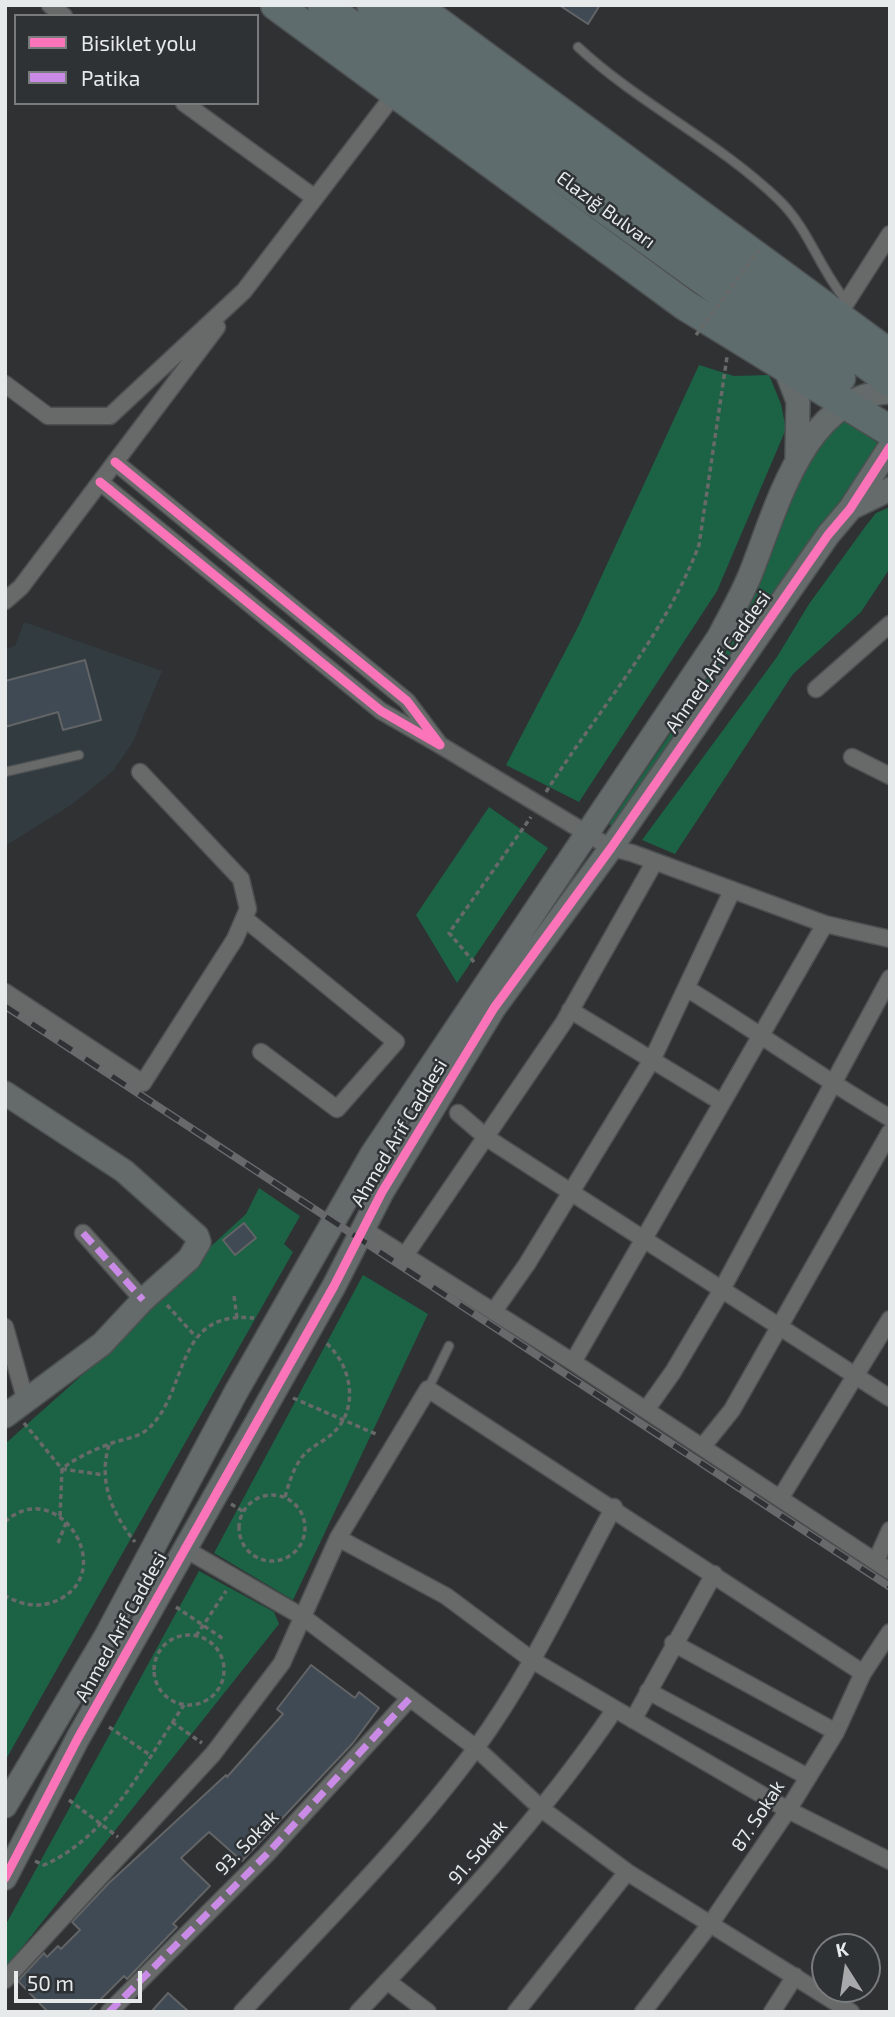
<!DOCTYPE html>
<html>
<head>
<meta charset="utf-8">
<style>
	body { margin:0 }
	#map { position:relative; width:895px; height:2017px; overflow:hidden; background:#2f3133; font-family:"Exo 2",sans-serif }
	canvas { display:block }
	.frame { position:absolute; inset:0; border:7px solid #e7eaeb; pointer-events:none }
	.legend { position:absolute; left:14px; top:14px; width:245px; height:91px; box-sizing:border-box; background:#2e3234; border:2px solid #787c7d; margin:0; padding:9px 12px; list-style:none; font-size:21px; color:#e7eaeb }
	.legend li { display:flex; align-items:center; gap:14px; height:35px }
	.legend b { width:35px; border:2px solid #787c7d }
	.north { position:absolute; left:811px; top:1933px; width:70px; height:70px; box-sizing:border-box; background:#2e3234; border:2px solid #787c7d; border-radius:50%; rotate:348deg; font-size:19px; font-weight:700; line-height:28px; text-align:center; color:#e7eaeb }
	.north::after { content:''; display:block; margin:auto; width:24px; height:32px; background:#a7a9ab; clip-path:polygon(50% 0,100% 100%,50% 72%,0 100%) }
	.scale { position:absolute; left:14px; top:1971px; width:128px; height:32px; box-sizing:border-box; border:4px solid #e7eaeb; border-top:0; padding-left:9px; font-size:21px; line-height:24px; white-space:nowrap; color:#e7eaeb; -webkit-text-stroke:5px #2e3234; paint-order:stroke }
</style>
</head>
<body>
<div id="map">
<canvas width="895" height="2017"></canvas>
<div class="frame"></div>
<ul class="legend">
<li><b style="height:9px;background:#fb73b8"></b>Bisiklet yolu</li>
<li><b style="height:9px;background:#ca8be6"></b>Patika</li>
</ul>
<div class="north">K</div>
<div class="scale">50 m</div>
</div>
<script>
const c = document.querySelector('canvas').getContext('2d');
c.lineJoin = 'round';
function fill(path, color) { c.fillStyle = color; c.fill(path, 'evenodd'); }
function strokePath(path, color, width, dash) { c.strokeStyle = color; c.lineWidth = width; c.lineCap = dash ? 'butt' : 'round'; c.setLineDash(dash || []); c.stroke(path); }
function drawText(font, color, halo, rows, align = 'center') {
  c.font = font + ' "Exo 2",sans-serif'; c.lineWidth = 5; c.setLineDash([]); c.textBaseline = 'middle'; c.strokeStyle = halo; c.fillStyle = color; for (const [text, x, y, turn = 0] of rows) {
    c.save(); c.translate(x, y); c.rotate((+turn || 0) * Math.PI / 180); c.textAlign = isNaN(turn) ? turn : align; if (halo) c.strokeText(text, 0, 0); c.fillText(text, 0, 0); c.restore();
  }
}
fill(new Path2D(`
	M24,622L162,671L133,742L113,771L71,805L5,846V649L15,646Z`), '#323c40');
fill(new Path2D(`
	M699,365L734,376L769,375L781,404L786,429L717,591L579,802L506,765L579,625Z
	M842,418L879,444L615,829L609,824L739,632L811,453Z
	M890,507V568L861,612L793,674L675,854L642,840L777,657L809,604L865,527L876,513Z
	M489,807L548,848L457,983L416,915Z
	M259,1188L300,1216L284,1244L293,1252L5,1761V1444L109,1351L148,1304L246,1214Z
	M363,1275L428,1314L293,1600L214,1553Z
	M199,1571L274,1612L279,1624L5,1969V1926Z`), '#1c6346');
const building = new Path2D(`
	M559,5H600L588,24Z
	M85,660L101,720L63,730L58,712L5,727V681Z
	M244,1223L256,1238L235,1255L223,1240Z
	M311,1665L355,1698L359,1692L379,1708L353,1743L242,1861L209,1832L181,1858L210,1886L173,1924L177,1927L127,1979L124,1976L88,2012H48L18,1981L44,1953L47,1957L58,1946L61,1949L80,1930L72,1922L109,1883L226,1775L227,1777L283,1714L277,1709Z
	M168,1993L189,2012H151Z`);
fill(building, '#404a54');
strokePath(building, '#626466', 2);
const lane = new Path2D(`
	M578,47C639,104 718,141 779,200C809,229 820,270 847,302
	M5,772L79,755
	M428,1389L449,1346`);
const street = new Path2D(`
	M50,5L64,16
	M184,103L315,198
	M837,317L890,234
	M5,384L48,416H110L244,291L396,92
	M100,482L381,711L440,745L407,701L115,462
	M5,601L21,587L217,327
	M816,689L890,624
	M440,745L611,848L632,853L825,924L890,939
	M852,757L890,776
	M244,918L396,1042L337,1109L261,1052
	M686,988L732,891
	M5,992L143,1083L235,939L248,909L241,879L140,772
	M570,1010L721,1102
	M458,1113L487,1138L890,1398
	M363,1229L573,1362L890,1571
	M83,1233L143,1300
	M406,1254L564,1022L654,863
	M494,1311L527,1264L653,1058L686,988C755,1030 820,1077 890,1118
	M5,1327L26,1402
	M573,1362L825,924
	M646,1410L673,1372L721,1291L890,978
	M703,1446L732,1410L890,1132
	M781,1497L890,1319
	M338,1538L446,1596L532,1660L615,1709L788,1810L890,1861
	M185,1549L303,1617L476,1748L543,1810L627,1872L851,2012
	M876,1561L890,1530
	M673,1643L836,1732
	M648,1691L808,1777
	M633,1720L714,1574
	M5,1980L213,1754L282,1663L338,1538L428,1389L863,1673
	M387,1981L428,2012
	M109,2012L266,1855L410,1698
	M242,2012C321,1926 407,1842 476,1748C530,1674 570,1588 614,1507
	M358,2012C450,1915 540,1820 615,1709
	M516,2012L627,1872
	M643,2012L711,1923L788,1810L836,1732L863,1673L890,1632
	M772,2012L795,1976`);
const secondary = new Path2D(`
	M784,365L798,401L797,457
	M853,507L890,489
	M5,1093L124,1171L197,1236L199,1242L189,1259L143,1300L102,1344L5,1416
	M5,1806L105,1638L236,1392L372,1154L719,637C729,617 741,597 750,575C776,511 804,394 890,392
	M5,1878L78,1738L334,1286L382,1192L494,1008L611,848L828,535L850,509L890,447`);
const highway = new Path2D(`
	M276,5L685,305L890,431
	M323,5L840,378
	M372,5L890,381
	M414,5L890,355`);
strokePath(lane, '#4d5051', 11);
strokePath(street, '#4d5051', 19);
strokePath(secondary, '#4d5051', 26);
strokePath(highway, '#4d5051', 33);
strokePath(new Path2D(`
	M546,792C598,710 664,637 699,545L727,357
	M474,962L449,933L531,817
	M234,1296L237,1318
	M167,1305L196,1337
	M293,1398L378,1435
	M24,1423L62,1469L104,1475
	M109,1445C98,1482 112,1513 135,1542
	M239 1528a33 33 0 1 1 66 0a33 33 0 1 1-66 0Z
	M285,1497C289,1483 293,1469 302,1457C310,1447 323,1442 332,1434C361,1408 351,1364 325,1342
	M231,1504L244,1512
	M60,1516L62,1469C75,1458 94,1450 109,1444C122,1439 139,1438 149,1428C190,1389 173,1310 254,1318
	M5,1522C55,1475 117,1566 62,1598C42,1609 25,1606 5,1596
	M58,1543L66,1523
	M176,1607L225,1640
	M154 1670a35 35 0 1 1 70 0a35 35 0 1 1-70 0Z
	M196,1636L226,1591
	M172,1722L202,1743
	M109,1727L150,1755
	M69,1800L118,1837
	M35,1861L44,1865C110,1836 145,1762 184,1705`), '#686a6a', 3.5, [5, 3.5]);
strokePath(lane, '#686a6a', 8);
strokePath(street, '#686a6a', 16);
strokePath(secondary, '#656a6b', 23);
strokePath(highway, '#5f6c6d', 30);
const rail = new Path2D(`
	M5,1006L890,1587`);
strokePath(rail, '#68696a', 8);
strokePath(rail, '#2e3234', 5, [16]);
strokePath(new Path2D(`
	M696,335L759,250`), '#686a6a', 3.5, [5, 3.5]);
strokePath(new Path2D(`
	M83,1233L143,1300
	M109,2012L266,1855L410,1698`), '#ca8be6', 7, [14, 7]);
strokePath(new Path2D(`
	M100,482L381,711L440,745L407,701L115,462
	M5,1878L78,1738L334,1286L382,1192L494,1008L611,848L828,535L850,509L890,447`), '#fb73b8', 9);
drawText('19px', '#e7eaeb', '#2e3234', [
	["Elazığ Bulvarı",606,210,36],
	["Ahmed Arif Caddesi",718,662,-55],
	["Ahmed Arif Caddesi",399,1133,-59],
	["Ahmed Arif Caddesi",121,1627,-61],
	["87. Sokak",758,1816,-57],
	["93. Sokak",247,1843,-46],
	["91. Sokak",478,1852,-49]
]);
</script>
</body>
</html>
